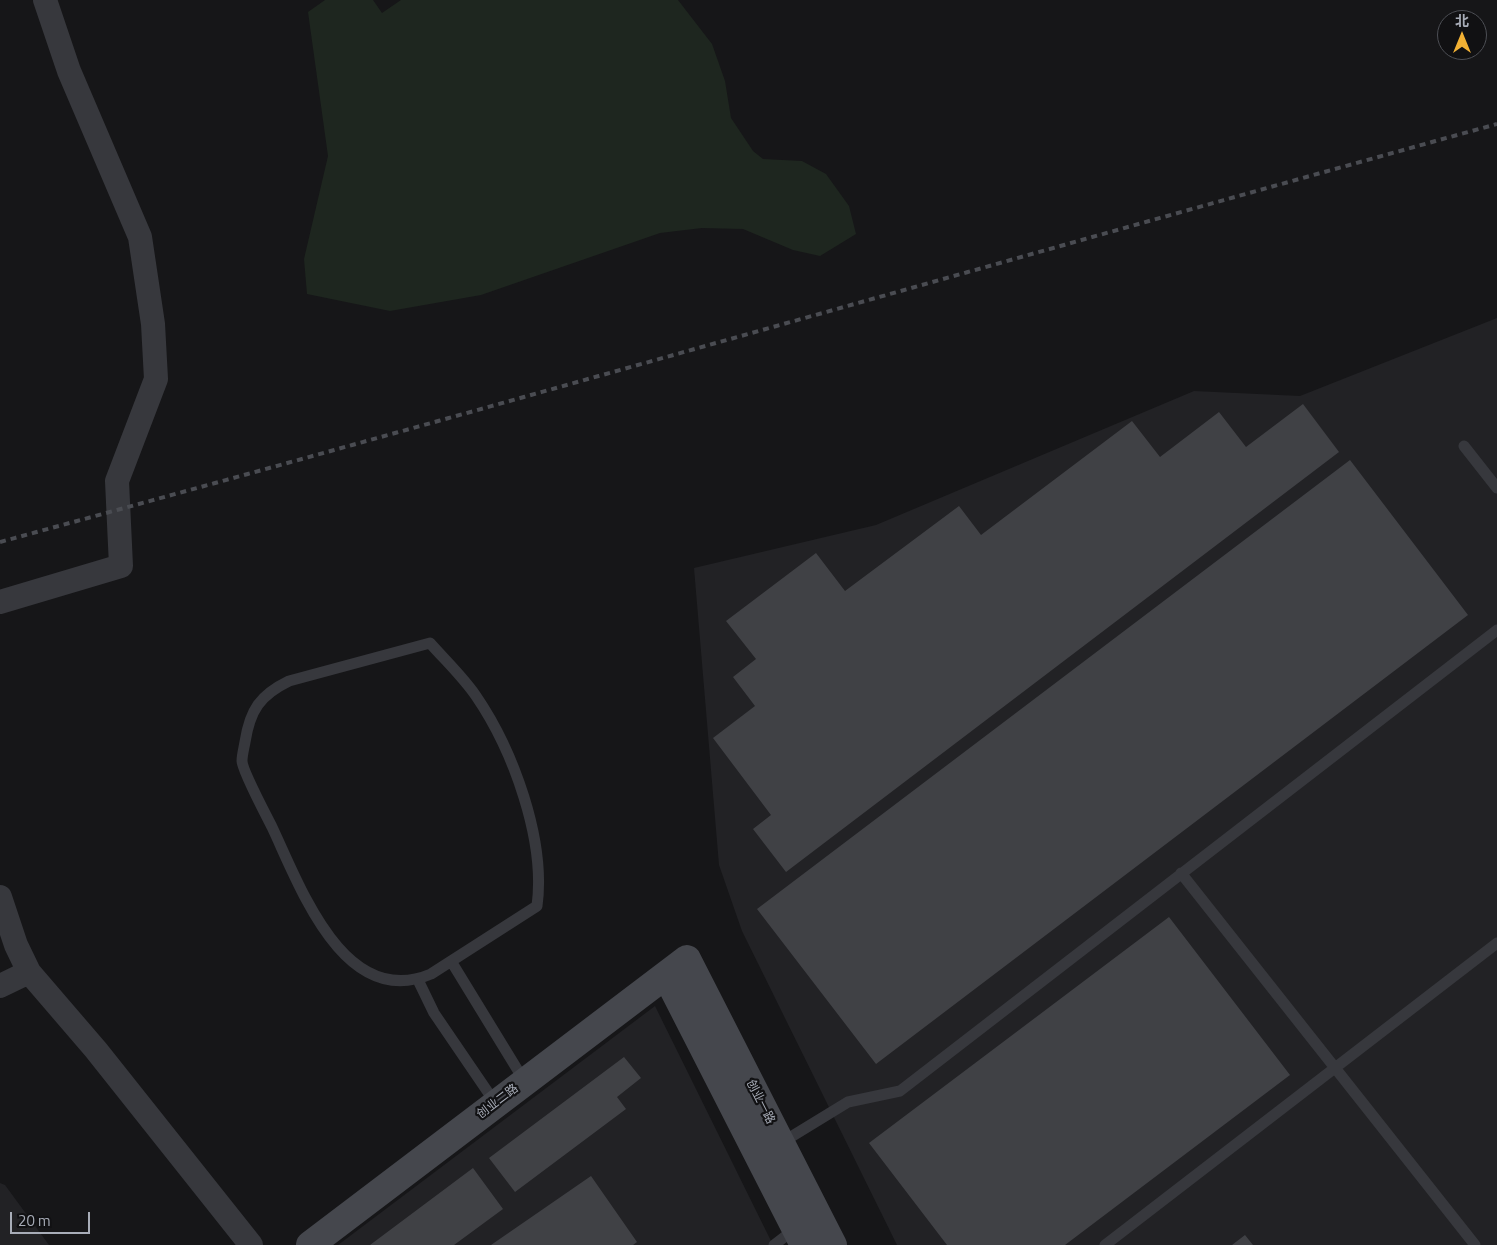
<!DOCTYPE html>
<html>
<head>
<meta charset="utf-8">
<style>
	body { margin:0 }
	#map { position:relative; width:1497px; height:1245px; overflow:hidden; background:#161618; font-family:"Titillium Web","Noto Sans SC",sans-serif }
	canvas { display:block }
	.north { position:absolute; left:1437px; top:10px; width:50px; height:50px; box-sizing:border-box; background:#111113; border:1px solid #4d4f55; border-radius:50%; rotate:0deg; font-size:14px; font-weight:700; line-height:20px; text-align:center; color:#a8adb8 }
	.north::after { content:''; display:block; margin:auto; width:18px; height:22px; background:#f2b134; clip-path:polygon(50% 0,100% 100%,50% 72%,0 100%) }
	.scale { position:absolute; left:10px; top:1212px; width:80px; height:22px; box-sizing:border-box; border:2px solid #a8adb8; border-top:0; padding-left:6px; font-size:15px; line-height:18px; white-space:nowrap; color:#a8adb8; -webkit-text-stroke:4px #111113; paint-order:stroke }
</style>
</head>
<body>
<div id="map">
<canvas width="1497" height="1245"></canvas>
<div class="north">北</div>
<div class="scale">20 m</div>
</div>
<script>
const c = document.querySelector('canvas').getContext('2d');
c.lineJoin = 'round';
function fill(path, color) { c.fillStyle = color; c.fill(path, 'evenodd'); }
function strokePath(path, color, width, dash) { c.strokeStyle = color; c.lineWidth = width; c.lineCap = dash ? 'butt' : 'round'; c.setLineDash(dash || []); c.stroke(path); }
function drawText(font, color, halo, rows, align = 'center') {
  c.font = font + ' "Titillium Web","Noto Sans SC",sans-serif'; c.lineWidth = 4.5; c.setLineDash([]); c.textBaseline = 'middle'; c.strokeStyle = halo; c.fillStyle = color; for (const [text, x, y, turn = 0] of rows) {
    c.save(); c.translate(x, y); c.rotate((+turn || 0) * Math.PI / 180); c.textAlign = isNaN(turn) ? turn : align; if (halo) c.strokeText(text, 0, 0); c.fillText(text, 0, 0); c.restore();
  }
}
fill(new Path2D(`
	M1497,318V1245H897L742,931L719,865L694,568L876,525L1194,391L1300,396Z
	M655,1006L773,1245H338Z
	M0,1183L5,1185L49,1245H0Z`), '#222225');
fill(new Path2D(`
	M325,0H373L382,13L401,0H678L712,44L725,81L731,118L753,151L763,159L802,161L826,174L849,206L856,234L820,256L793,250L743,229L702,228L660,233L481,295L390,311L307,294L304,259L328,156L308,12Z`), '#1e261f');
fill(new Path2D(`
	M1303,404L1339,452L786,872L753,829L771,815L713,738L755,706L733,677L756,659L726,621L816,553L845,591L959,506L981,535L1132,421L1160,457L1219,412L1246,447Z
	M1350,460L1468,615L876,1064L757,909Z
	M1169,917L1290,1075L1065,1245H947L869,1143Z
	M624,1057L641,1078L617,1097L626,1109L515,1192L489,1158Z
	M473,1168L503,1209L454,1245H370Z
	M591,1176L637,1242L633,1245H491Z
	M1245,1235L1253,1245H1232Z`), '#404145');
strokePath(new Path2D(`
	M1464,446L1497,488
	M430,643C445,660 463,677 476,696C513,750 546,840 537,906L431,974C344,1011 300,886 272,827C266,815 242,770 242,761C242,755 244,748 245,742C250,710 260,695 289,681Z
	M1181,873L1475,1245
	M451,961L525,1082
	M418,980L434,1013L496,1104
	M781,1143L848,1102L900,1091L1497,630
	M774,1245L796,1228
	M1105,1245L1497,943`), '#37383d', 11);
strokePath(new Path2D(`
	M0,602L121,566L117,481L156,379L153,324L140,237L69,71L45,0
	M0,897L16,945L29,972L96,1050L251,1245
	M0,986L29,972`), '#37383d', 24);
strokePath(new Path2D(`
	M666,975L804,1245
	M310,1245L687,959L833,1245`), '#45474d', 28);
strokePath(new Path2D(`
	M0,542C500,406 998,262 1497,124`), '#4a4c52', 4, [6, 5]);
drawText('12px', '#a8adb8', '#111113', [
	["创业二路",498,1102,-37],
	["创业一路",760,1102,63]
]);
</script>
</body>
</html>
